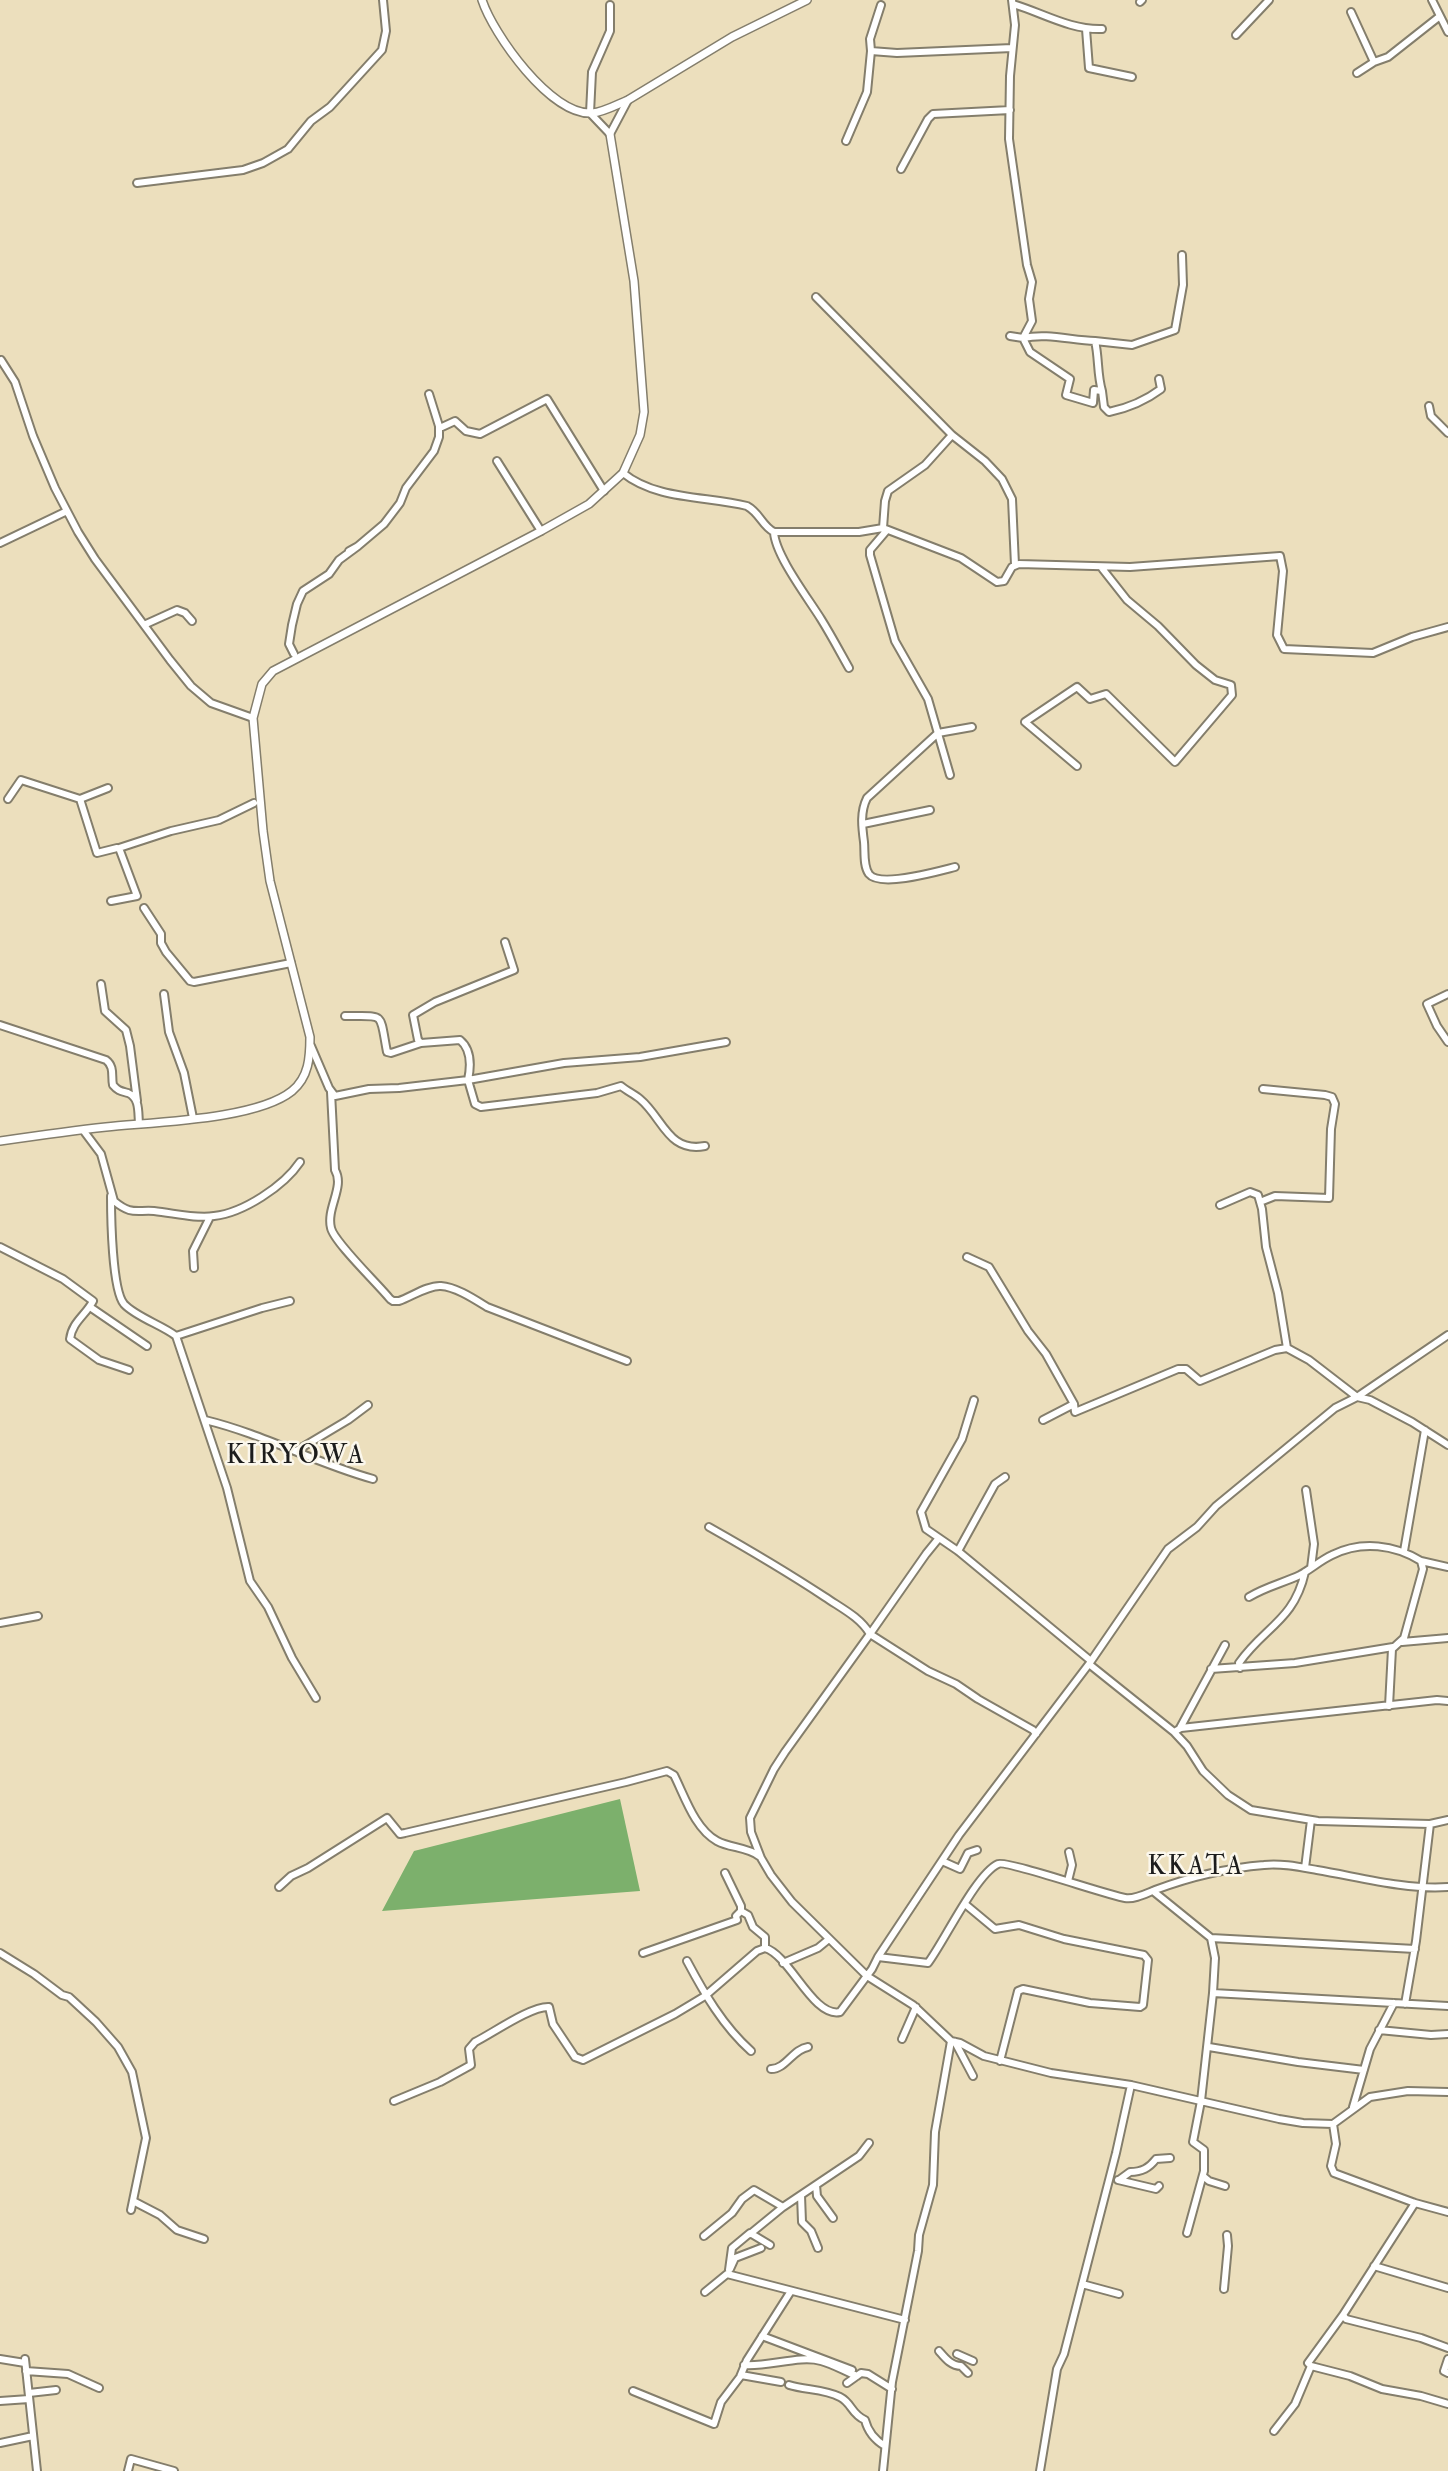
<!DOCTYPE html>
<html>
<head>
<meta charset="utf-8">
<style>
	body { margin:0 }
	canvas { display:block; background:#ecdfbd }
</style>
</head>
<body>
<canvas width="1448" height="2471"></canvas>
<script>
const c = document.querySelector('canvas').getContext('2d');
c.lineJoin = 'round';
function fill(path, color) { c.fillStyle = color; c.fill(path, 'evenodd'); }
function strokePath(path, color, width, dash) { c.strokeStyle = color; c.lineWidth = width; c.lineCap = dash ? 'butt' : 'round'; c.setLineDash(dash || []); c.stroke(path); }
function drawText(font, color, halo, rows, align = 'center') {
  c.font = font + ' "IM FELL Double Pica",serif'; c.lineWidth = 5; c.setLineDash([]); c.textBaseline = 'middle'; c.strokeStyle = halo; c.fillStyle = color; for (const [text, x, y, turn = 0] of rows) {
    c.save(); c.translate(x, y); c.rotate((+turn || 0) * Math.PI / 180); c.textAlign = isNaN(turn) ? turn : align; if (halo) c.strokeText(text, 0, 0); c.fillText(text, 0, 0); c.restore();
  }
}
fill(new Path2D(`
	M620,1799L640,1891L382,1911L414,1851Z`), '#7cb06c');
const minor = new Path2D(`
	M1432,0L1448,32
	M1140,2L1142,0
	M1013,4C1043,13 1070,30 1102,29
	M610,5V31L592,72L590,113L610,134L628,100
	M881,5L870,39L871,51L897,53L1012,48
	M1351,12L1374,62
	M1086,29L1089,68L1132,77
	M1236,35L1269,0
	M1357,73L1374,62L1388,57L1440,16
	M846,141L867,92L871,51
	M901,169L928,119L933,114L1010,110
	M137,183L243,170L263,163L288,149L311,121L330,107L382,50L386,31L383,0
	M816,297L952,435L985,461L1002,479L1012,499L1015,565
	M1010,336L1023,338L1032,321L1029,299L1032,282L1027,265L1009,139L1010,76L1015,25L1012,0
	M1095,341L1132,345L1175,330L1183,285L1182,255
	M1,360L15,382L33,436L55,488L78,532L95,559L170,660L191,686L211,703L253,718
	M1102,391C1097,374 1099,358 1095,341C1070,340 1047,333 1023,338L1030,352L1070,379L1066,395L1093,403L1094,390L1102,391L1104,407L1109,412C1128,408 1145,401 1161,389L1159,379
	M1429,406L1431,416L1448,433
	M439,426L442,427L455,421L466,431L480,434L547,399L604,491
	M497,461L541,531
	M623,473C656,500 707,496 747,506C760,513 762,526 774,532H859L883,528L961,558L997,582L1004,581L1012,567L1019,564L1130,567L1280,556L1283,571L1277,635L1284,649L1373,653L1412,637L1448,627
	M883,528L885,501L888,491L925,465L952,435
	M887,530L870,550V555L895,641L928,699L950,775
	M774,532C775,555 808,598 821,619C831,635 840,652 849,668
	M0,543L67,511
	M358,546L384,524L400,503L406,488L434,451L439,437V426L429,394
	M146,624L177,610L185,613L192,621
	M294,654L289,644L292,625L297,604L303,591L329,574L339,560L358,546L349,551
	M1077,766L1025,722L1077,687L1090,699L1106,694L1175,762L1232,695L1231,685L1215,680L1196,665L1158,626L1127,600L1101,567
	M8,799L21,780L80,799L108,788L80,799L97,853L117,848
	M863,824L930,810
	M955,867C939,871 880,888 869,874C863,866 865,851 864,842C862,827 860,812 867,798L938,733L972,727
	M111,901L137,896L119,848L171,831L219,820L254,803
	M144,908L161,934V943L166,952L190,981L194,982L291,963
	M101,984L105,1011L126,1030L130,1046L137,1101
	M164,994L169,1032L184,1073L193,1118
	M1448,994L1427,1004L1437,1026L1448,1042
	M345,1016C386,1017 379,1010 387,1052L391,1053L421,1043
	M0,1025L106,1060C115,1067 111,1076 113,1085C118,1091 121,1091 128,1093C140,1098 138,1112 139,1124
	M311,1046L329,1088L335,1096L369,1089L399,1088L468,1080C471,1066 472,1050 460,1040L421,1043L418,1040L413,1015L435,1002L514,970L505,942
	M331,1092L335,1170C345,1187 326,1208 331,1228C334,1242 378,1284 390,1299L393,1301H399C411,1297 428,1285 441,1286C456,1287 474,1299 487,1307L627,1361
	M83,1130L101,1154L114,1201C131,1215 135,1210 154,1211C174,1213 195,1219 214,1216C243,1213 284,1186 300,1162
	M705,1146C668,1153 663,1118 640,1099C634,1094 627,1091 621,1086L597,1093L481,1107L475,1104L468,1080L564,1063L640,1057L726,1042
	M111,1196C111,1216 112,1290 124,1304C136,1317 162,1325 176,1336L262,1308L290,1301
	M1260,1202L1275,1196L1329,1198L1331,1129L1335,1104L1332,1097L1325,1095L1263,1089
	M1220,1205L1250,1192L1258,1195L1262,1209L1266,1247L1278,1293L1287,1348L1309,1360L1357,1397L1370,1400L1412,1422L1448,1445
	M0,1247L63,1279L93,1301C86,1315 72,1322 70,1339L99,1360L129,1370
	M967,1257L989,1267L1028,1331L1046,1354L1074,1404L1075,1412L1178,1369H1186L1200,1381L1275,1350L1287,1348
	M194,1268L193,1251L210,1217
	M90,1307L147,1346
	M176,1336L227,1488L250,1581L268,1607L292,1658L316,1698
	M974,1400L962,1439L921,1512L926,1529L958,1551L1091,1661
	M205,1420C263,1434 315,1463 373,1479
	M1043,1420L1074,1404
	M296,1451L348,1420L368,1405
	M1306,1490L1314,1544L1311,1568
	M709,1527C748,1549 787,1572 825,1597C841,1608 860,1617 870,1634L785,1752L774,1769L750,1818L751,1832L761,1858L771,1875L792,1902L867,1976L913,2005L951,2041L960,2043L984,2056L1051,2073L1131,2085L1279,2119L1303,2123L1333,2124L1370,2097L1408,2091L1448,2092
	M939,1538L926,1554L870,1634L928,1671L956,1684L978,1699L1033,1730L1036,1734
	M958,1551L995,1484L1005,1477
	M1404,1551L1425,1430
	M1421,1561L1448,1567
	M1249,1597C1265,1587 1283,1583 1300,1575C1311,1569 1321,1560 1332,1555C1362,1540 1395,1545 1421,1561L1423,1569L1404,1638L1392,1649L1389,1706
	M0,1623L38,1616
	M1402,1642L1448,1638
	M1089,1664L1174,1732L1187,1746L1203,1771L1228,1795L1251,1810L1318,1821L1430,1824
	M1240,1668L1239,1663C1264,1627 1294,1621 1305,1572
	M1211,1669L1295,1663L1393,1647
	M1180,1728L1225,1645
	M1174,1732L1181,1728L1437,1700L1448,1701
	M942,1861L960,1869L968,1853L977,1850
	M1305,1868L1311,1820
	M725,1873L741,1906V1911
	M1068,1881L1072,1865L1069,1852
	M279,1887L291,1876L308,1868L387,1818L400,1834L405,1833L626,1782L667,1771L674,1775C685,1797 695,1829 717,1841C730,1848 747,1847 759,1856
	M1153,1891L1211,1938L1215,1958L1213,1993L1448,2006
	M965,1904L995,1929L1019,1925L1064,1939L1144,1955L1148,1960L1143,2005L1140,2007L1090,2003L1023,1989L1018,1991L1000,2061
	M1211,1938L1415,1949
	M765,1948C790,1955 813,2018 840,2012L872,1969L878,1957L959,1835L1089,1664L1168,1549L1197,1527L1216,1506L1335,1408L1357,1397L1448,1335
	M0,1953L34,1974L62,1995L69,1997L96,2022L118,2047L132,2072L146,2138L131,2210
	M643,1953L737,1920L736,1916L741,1911L748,1915L753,1927L765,1937V1948
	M878,1957L928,1963C944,1942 976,1874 998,1864C1006,1860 1107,1895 1125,1898C1134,1900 1147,1893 1155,1890C1190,1877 1227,1868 1264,1865C1281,1863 1300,1867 1317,1870C1359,1877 1405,1890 1448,1887
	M687,1961C704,1993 723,2026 751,2051
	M783,1963L818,1948L829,1939
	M1405,2004L1416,1941L1430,1824L1448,1820
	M1379,2030L1431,2035L1448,2034
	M902,2039L916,2007
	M955,2042L973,2076
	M1209,2047L1298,2062L1364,2070
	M771,2069C786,2069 793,2049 808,2047
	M394,2101L440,2082L471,2065L469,2049L475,2042C493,2033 531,2006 549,2007L553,2024L575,2057L583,2060L675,2014L705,1996L757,1951L765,1948
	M1353,2107L1370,2049L1394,2003
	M1333,2124L1336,2144L1331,2166L1334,2173L1415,2203L1448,2212
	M1203,2176L1209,2181L1225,2186
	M1118,2180L1156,2189L1159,2186
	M1119,2180L1130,2172C1142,2172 1149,2168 1156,2159L1170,2158
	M816,2185L817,2196L833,2218
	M801,2195L802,2222L811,2231L818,2248
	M133,2201L160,2215L177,2230L204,2239
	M1415,2203L1343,2315L1346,2319L1421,2338L1448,2348
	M783,2207L859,2156L869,2143
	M1187,2233L1204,2171V2150L1193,2142L1201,2101L1213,1993
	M704,2236L732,2213L742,2199L754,2190L783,2207L750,2234
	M1374,2266L1448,2288
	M730,2269L735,2258L761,2248
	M729,2270L732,2248L750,2233L770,2245
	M1082,2284L1119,2294
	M1224,2289L1228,2246L1227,2235
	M705,2292L727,2274L905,2320
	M1343,2315L1308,2363L1311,2366L1350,2376L1382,2389L1421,2396L1448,2404
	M762,2336L852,2370
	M939,2351C945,2358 951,2366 961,2366L968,2373
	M957,2354L973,2361
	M0,2359L25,2363
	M25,2359L37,2471
	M1448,2359L1444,2371L1448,2373
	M744,2365C768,2367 800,2355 821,2361C833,2364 846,2372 857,2376
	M26,2371L68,2374L99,2388
	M741,2375L781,2382
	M847,2383L861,2373L868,2374L892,2389
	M789,2385C805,2390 825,2389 840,2397C852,2403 851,2414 865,2420C868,2432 875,2440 885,2446
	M633,2391L714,2424L721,2402L740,2377L747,2360L791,2291
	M29,2393L56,2390
	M0,2401L29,2399
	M1274,2431L1295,2404L1311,2366
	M0,2443L33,2436
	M128,2471L131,2459L174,2471
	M883,2471L892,2382L918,2251L919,2235L933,2185L935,2132L951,2041
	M1040,2471L1057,2369L1064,2354L1116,2153L1131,2085`);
const tertiary = new Path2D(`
	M482,0C493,34 551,116 592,113C604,112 616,105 628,100L732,37L807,0
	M0,1141C35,1136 70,1131 106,1127C153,1122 256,1120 292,1091C309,1077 310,1057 310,1037L270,881L263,831L253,718L262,684L273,671L541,531L589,504L623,473L640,435L644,412L634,281L610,134`);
strokePath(minor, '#847e6c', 10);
strokePath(tertiary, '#847e6c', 10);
strokePath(minor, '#fff', 6);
strokePath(tertiary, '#fff', 7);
c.letterSpacing = '2px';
drawText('26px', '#1c1c1c', '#fbf7ec', [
	["KIRYOWA",296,1457],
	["KKATA",1196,1868]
]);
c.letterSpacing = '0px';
</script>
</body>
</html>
